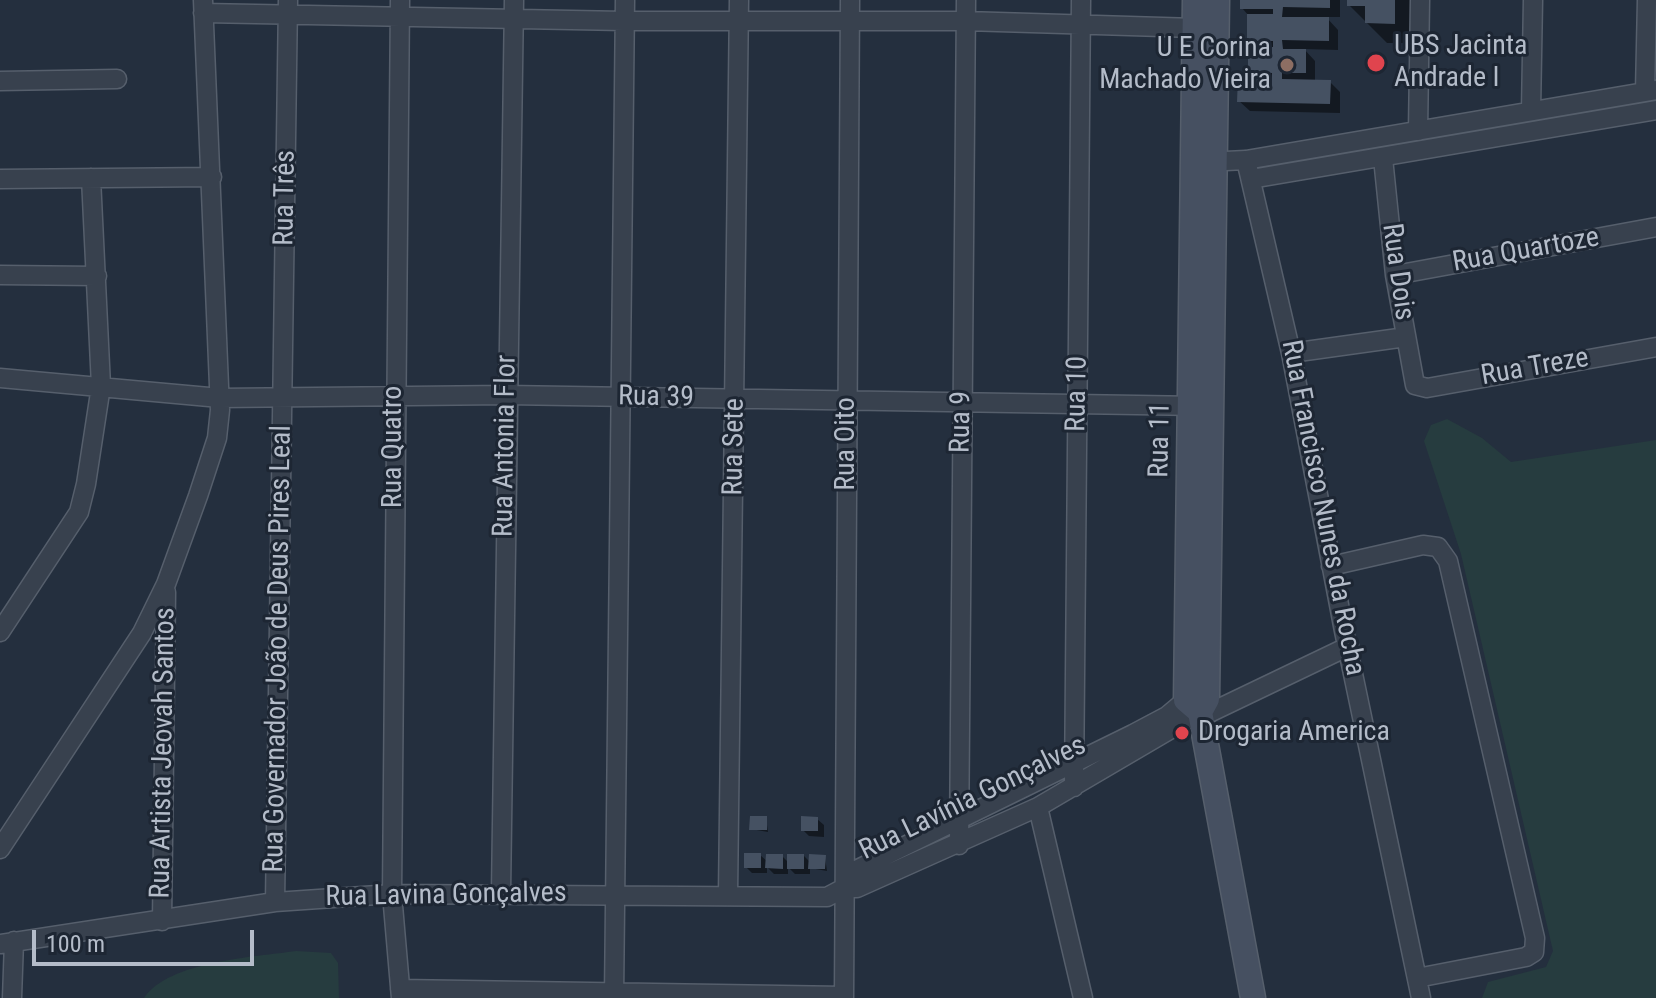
<!DOCTYPE html>
<html>
<head>
<meta charset="utf-8">
<style>
	body { margin:0 }
	#map { position:relative; width:1656px; height:998px; overflow:hidden; background:#242f3e; font-family:"Roboto Condensed",sans-serif }
	canvas { display:block }
	.scale { position:absolute; left:32px; top:930px; width:222px; height:36px; box-sizing:border-box; border:4px solid #b4bcc9; border-top:0; padding-left:10px; font-size:24px; line-height:28px; white-space:nowrap; color:#b4bcc9; -webkit-text-stroke:6px #1d2633; paint-order:stroke }
</style>
</head>
<body>
<div id="map">
<canvas width="1656" height="998"></canvas>
<div class="scale">100 m</div>
</div>
<script>
const c = document.querySelector('canvas').getContext('2d');
c.lineJoin = 'round';
function fill(path, color) { c.fillStyle = color; c.fill(path, 'evenodd'); }
function strokePath(path, color, width, dash) { c.strokeStyle = color; c.lineWidth = width; c.lineCap = dash ? 'butt' : 'round'; c.setLineDash(dash || []); c.stroke(path); }
function drawText(font, color, halo, rows, align = 'center') {
  c.font = font + ' "Roboto Condensed",sans-serif'; c.lineWidth = 6; c.setLineDash([]); c.textBaseline = 'middle'; c.strokeStyle = halo; c.fillStyle = color; for (const [text, x, y, turn = 0] of rows) {
    c.save(); c.translate(x, y); c.rotate((+turn || 0) * Math.PI / 180); c.textAlign = isNaN(turn) ? turn : align; if (halo) c.strokeText(text, 0, 0); c.fillText(text, 0, 0); c.restore();
  }
}
fill(new Path2D(`
	M1447,419L1482,438L1511,462L1656,440V998H1482L1488,982L1546,967L1553,951L1461,554L1424,441L1431,425Z
	M296,951L331,953L338,963L339,998H144C169,961 255,957 296,951Z`), '#263c3f');
fill(new Path2D(`
	M1242,0H1340V17H1326L1338,30V50L1304,49L1315,61V81L1330,82L1340,92V113L1250,111L1239,101L1259,80L1250,71L1258,49L1249,40V16L1242,8Z
	M1349,0H1415V43H1387L1349,5Z
	M766,818L768,832L751,829Z
	M817,819L824,825V837L809,836L803,830Z
	M760,855L768,862L782,856L789,863L804,856L811,863L825,857L827,871L810,868V874H795L788,867V874H774L767,867V873H752L746,867Z`), '#0007');
fill(new Path2D(`
	M1240,0H1330V8L1283,7L1282,17H1329V41L1282,40L1283,49H1306V73H1282V79L1331,80L1330,104L1237,102L1238,77L1272,78V73L1248,72V47H1273V41H1247V14H1273V9H1240Z
	M1347,0H1395V24L1365,23V6H1347Z
	M750,816H767V830H749Z
	M801,816L818,817V831H801Z
	M744,853H761V868H744Z
	M766,854H783V869L765,868Z
	M787,854H804V869H787Z
	M809,854L826,855L825,869H808Z`), '#455162');
const minor = new Path2D(`
	M400,0L392,894L401,998
	M203,13L624,21H965L1195,28
	M0,81L117,79
	M1645,92L1647,0
	M1531,111L1533,0
	M1418,131L1420,0
	M1383,158L1395,275L1415,385L1427,388L1656,347
	M1246,160L1291,353L1344,631L1421,998
	M1205,162L1246,160L1656,90
	M0,179L212,177
	M1251,179L1656,110
	M0,275L97,276
	M1395,275L1656,227
	M1291,353L1406,337
	M0,378L220,398L506,395L1200,406
	M1331,566L1423,545L1438,547L1448,561L1535,938L1534,952L1526,957L1417,978
	M0,632L79,512L86,484L101,386L91,178
	M1203,716L1349,646
	M1074,787L1081,0
	M1038,807L1083,998
	M959,845L966,0
	M0,849L142,633L166,584L198,496L217,438L220,410L203,0
	M844,888H857L1038,807L1200,712
	M844,888L854,871L1133,734L1167,716L1186,700
	M501,893L514,0
	M728,895L739,0
	M275,902L288,0
	M162,921L166,592
	M0,944L275,902L392,894L827,897L844,888
	M400,989L844,996
	M12,998L14,941
	M614,998L625,0
	M844,998L850,0`);
const secondary = new Path2D(`
	M1195,0L1186,700L1200,712
	M1200,712L1207,699L1217,0
	M1200,712L1253,998`);
strokePath(minor, '#565f6c', 21);
strokePath(secondary, '#565f6c', 27);
strokePath(minor, '#38414e', 18);
strokePath(secondary, '#465061', 24);
for (const [x, y, r, color] of [
	[1376,63,10,"#e0444e"],
	[1287,65,8,"#8d6e63"],
	[1182,733,8,"#e0444e"]
]) { const dot = new Path2D(); dot.arc(x, y, r, 0, 2 * Math.PI); c.fillStyle = color; c.fill(dot); strokePath(dot, '#1d2633', 3); }
drawText('28px', '#b4bcc9', '#1d2633', [
	["UBS Jacinta",1394,47],
	["Andrade I",1394,79],
	["U E Corina",1271,49,"right"],
	["Machado Vieira",1271,81,"right"],
	["Drogaria America",1198,733]
], 'left');
drawText('28px', '#b4bcc9', '#1d2633', [
	["Rua Três",286,198,-89],
	["Rua Quartoze",1526,251,-10],
	["Rua Dois",1397,272,82],
	["Rua Treze",1535,368,-10],
	["Rua 10",1078,394,-89],
	["Rua 39",656,398,1],
	["Rua 9",962,422,-89],
	["Rua 11",1161,440,-89],
	["Rua Oito",847,444,-90],
	["Rua Antonia Flor",506,446,-89],
	["Rua Quatro",394,447,-90],
	["Rua Sete",735,447,-89],
	["Rua Francisco Nunes da Rocha",1322,508,79],
	["Rua Governador João de Deus Pires Leal",279,649,-89],
	["Rua Artista Jeovah Santos",164,753,-89],
	["Rua Lavínia Gonçalves",973,799,-26],
	["Rua Lavina Gonçalves",446,896,-1]
]);
</script>
</body>
</html>
